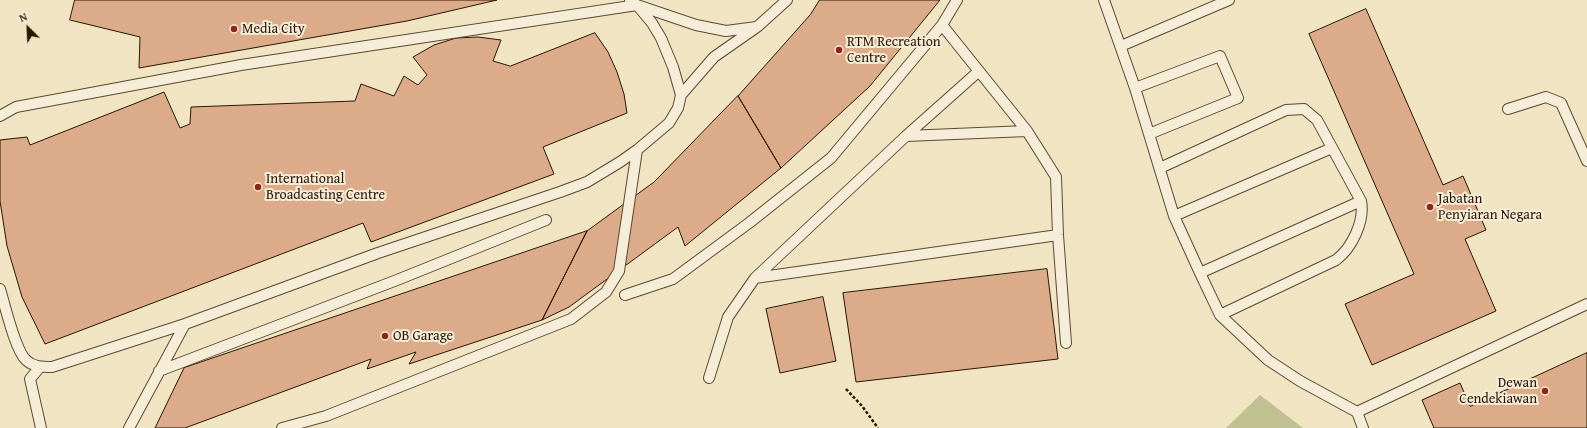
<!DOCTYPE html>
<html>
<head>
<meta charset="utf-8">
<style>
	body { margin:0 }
	#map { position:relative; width:1587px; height:428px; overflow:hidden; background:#f1e4c3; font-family:"Gentium Book Plus",serif }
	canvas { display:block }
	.north { position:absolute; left:8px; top:8px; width:40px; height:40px; -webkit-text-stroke:3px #f6edd8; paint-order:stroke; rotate:336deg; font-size:11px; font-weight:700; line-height:16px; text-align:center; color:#281600 }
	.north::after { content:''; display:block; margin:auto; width:14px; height:18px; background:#281600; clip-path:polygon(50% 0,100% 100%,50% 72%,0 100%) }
</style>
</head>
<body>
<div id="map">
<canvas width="1587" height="428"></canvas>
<div class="north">N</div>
</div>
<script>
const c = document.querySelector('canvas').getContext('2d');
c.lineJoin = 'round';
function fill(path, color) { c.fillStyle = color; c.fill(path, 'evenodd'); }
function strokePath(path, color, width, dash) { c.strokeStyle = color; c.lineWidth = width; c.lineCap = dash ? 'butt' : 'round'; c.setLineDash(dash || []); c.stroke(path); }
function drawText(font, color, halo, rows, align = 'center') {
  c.font = font + ' "Gentium Book Plus",serif'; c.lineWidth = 4; c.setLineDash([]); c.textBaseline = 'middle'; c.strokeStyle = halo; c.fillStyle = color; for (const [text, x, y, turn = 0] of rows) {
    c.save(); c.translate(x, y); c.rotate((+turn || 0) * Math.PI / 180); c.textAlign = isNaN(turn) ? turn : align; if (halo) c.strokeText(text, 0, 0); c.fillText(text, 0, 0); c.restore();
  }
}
fill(new Path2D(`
	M1260,395L1303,428H1226Z`), '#bfc290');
const building = new Path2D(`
	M75,0H497L407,21L139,68L140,37L70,20Z
	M820,0H940L870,86L781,168L738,96L810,15Z
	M1366,9L1443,185L1463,176L1486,230L1465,239L1496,311L1372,365L1345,304L1414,274L1309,34Z
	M595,33L608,52L617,72L624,94L627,113L543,147L554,174L371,242L363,223L45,344L22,297L7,246L0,201V140L27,137L30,145L164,92L180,128L190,124L191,107L355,101L361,84L394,96L404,76L418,85L427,75L413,57L434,45L456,38L478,37L501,40L493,61L510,66Z
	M738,96L781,168L685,246L678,227L569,307L542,320L587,231L654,182Z
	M587,231L542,320L409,364L416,352L367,369L371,359L185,428H155L184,368Z
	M1047,269L1058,359L856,382L843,293Z
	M823,297L836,361L780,373L766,309Z
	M1587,353V428H1434L1422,400L1460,383L1470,406Z`);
fill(building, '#dcab89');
strokePath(building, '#281600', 1);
const service = new Path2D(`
	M1104,0L1135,88L1174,216L1200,273L1220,315L1268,360L1300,381L1357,412L1363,428
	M942,25L1027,131L1056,177L1058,235L1066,343
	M1121,46L1229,0
	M979,71L906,136L1027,131
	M1135,88L1220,56L1238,98L1149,134
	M681,95L714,57L757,27L787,0
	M1508,109L1546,97L1561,103L1587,161
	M0,116L16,107L241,65L637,5L696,25L726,31L757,27
	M1160,168L1286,110L1304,109L1317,120L1361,201C1365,221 1352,248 1336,260L1220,315
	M1174,216L1332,148
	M1200,273L1361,201
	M755,278L1058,235
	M0,289C5,305 15,350 26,360C33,367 43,367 52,367L185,324L378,253L560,192L587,182L620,162L637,150L669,123L678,108L681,95L673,67L661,38L652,23L637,5L630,0
	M625,295L673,279L749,223L831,158L942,25L957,0
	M40,367L30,379L41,428
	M159,371L397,280L546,220
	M709,378L728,317L755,278L906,136
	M1357,412L1587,304
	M129,428L185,324
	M282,428L326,416L571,319L606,292L619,271L637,150`);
strokePath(service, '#5a4a31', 12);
strokePath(new Path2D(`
	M846,389L862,406L878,428`), '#281600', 2.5, [3, 2]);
strokePath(service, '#f6edd8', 10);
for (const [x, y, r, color] of [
	[234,29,4,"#8f2418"],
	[839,50,4,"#8f2418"],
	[258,187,4,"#8f2418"],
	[1430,207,4,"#8f2418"],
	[385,336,4,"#8f2418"],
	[1545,391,4,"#8f2418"]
]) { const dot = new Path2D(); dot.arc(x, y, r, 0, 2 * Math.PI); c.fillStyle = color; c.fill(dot); strokePath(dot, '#f6edd8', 1.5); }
drawText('14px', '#281600', '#f6edd8', [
	["Media City",242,29],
	["RTM Recreation",847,42],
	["Centre",847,58],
	["International",266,179],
	["Broadcasting Centre",266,195],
	["Jabatan",1438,199],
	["Penyiaran Negara",1438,215],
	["OB Garage",393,336],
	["Dewan",1537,383,"right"],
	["Cendekiawan",1537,399,"right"]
], 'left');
</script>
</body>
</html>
